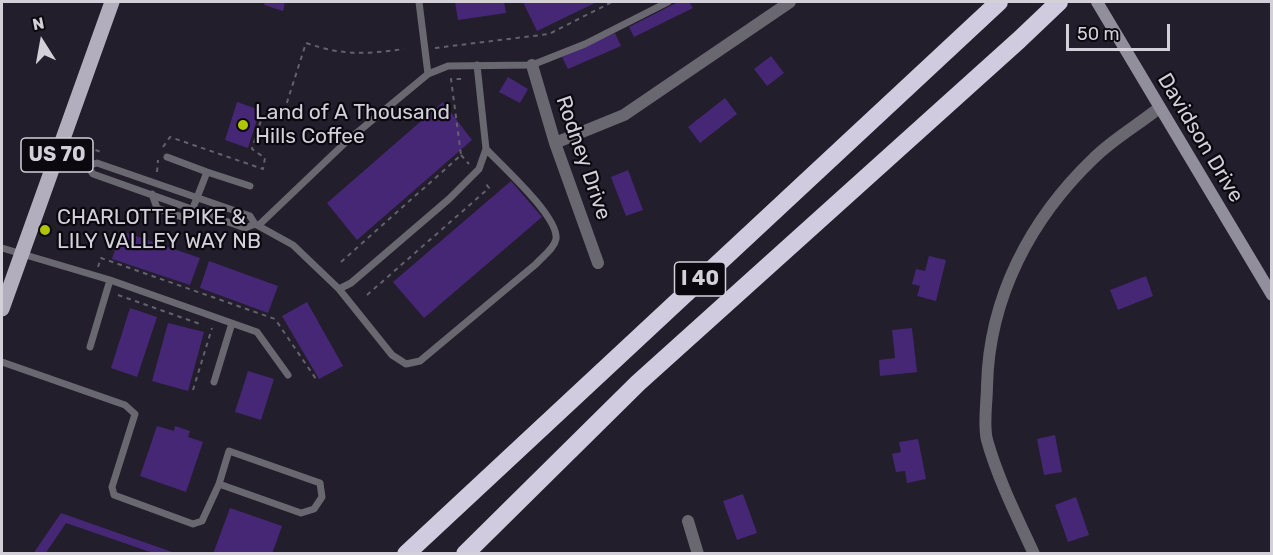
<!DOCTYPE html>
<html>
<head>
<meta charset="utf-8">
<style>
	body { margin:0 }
	#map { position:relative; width:1273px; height:555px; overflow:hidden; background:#221e2c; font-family:Rubik,sans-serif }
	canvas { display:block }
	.frame { position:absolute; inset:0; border:3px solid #d3d0da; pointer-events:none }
	.north { position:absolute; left:12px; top:12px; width:60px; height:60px; -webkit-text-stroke:4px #0b090f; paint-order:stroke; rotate:349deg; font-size:16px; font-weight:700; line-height:24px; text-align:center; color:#d3d0da }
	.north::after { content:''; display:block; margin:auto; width:21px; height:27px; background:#d3d0da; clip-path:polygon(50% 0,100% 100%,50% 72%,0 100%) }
	.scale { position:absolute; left:1066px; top:24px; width:104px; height:27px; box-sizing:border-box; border:3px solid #d3d0da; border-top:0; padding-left:8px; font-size:18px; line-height:21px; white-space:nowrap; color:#d3d0da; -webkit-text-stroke:4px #0b090f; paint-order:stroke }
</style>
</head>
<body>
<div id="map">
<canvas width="1273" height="555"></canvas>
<div class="frame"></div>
<div class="north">N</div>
<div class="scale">50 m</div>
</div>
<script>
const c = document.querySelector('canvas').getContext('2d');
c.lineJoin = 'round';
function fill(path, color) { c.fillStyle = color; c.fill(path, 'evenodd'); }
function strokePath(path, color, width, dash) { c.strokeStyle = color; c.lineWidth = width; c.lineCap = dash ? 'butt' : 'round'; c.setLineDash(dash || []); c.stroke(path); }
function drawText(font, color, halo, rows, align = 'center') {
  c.font = font + ' Rubik,sans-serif'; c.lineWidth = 4.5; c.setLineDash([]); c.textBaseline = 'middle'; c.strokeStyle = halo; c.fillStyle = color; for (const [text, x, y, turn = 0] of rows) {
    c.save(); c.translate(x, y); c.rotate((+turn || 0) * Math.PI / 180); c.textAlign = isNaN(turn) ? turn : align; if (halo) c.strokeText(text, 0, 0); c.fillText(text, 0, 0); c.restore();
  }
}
fill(new Path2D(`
	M265,2H285L283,11L264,5Z
	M455,2H504L506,13L458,20Z
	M523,2H597L537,31Z
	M678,2H689L693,8L634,37L629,27Z
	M615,33L621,46L568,69L562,57Z
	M771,56L784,73L767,86L754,69Z
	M508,77L528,89L520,103L499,92Z
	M725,98L737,114L700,143L688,127Z
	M237,102L260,110L248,148L225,140Z
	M443,102L472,140L357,240L327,203Z
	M628,170L643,210L626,216L611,177Z
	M511,181L542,217L424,318L393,282Z
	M121,231L200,258L190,285L112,259Z
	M929,256L946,260L936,301L917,296L920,286L912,284L916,269L925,271Z
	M209,261L278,286L268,313L200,288Z
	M1146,276L1153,296L1118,310L1110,290Z
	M307,302L343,366L319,379L282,316Z
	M130,308L157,317L137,377L111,368Z
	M168,323L204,332L188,391L152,381Z
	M912,328L917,372L880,376L879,360L895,358L892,330Z
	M248,371L274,379L261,420L235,412Z
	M157,426L174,431L175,426L190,431L188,437L203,442L186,492L140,476Z
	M1055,435L1062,472L1044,475L1037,439Z
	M918,439L926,479L907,483L905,471L896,472L892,454L901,452L899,442Z
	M743,494L757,533L737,540L723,501Z
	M1076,497L1089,535L1068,542L1055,505Z
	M230,508L282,526L272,554H213Z
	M61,513L175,553V554H156L66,523L45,554H33Z`), '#462776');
strokePath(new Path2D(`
	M435,48L549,34L612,2
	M87,147L101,152
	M163,147L170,137L263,169L265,158L252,149L262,117L282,118L306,43C344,56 366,54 404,49
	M461,155L469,164
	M157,172L158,160
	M341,262L461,155L451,79H463
	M98,267L101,258L275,319L316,379
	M118,295L203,325
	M367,295L489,188L484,181
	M193,390L212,328`), '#64616d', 2, [4.5, 4.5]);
strokePath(new Path2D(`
	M419,2L428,74
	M57,156L87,166L93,174L245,228L255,224
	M167,157L207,172
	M87,166L97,163L250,216L255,224L293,245L339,289L351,283L449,199L479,169L486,149L477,65
	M152,194L157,208L182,217L193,208L207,172L250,186
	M259,225L347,141L428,74L448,66L532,65L585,44L668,2
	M2,248L110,280L257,332L288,375
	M339,289L392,355L406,364L420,361L536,264C543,256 554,249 556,239C559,217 502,166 486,149
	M90,347L110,280
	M2,362L125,405L135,414L112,487L114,495L193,524L202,521L219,484L229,451L320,483L322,497L314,509L301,513L219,484
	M214,382L232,323`), '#69676f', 7);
strokePath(new Path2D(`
	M532,65L555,143L598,263
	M555,143L624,115L790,2
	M688,521L698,554
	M1034,554C1017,517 998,479 987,440C983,424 987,402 987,386C989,297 1031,218 1094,158C1113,139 1138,125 1159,108`), '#69676f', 12);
strokePath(new Path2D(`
	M1097,2L1272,295`), '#928f9c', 12);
strokePath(new Path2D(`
	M2,309L112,2`), '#b2aebe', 15);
strokePath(new Path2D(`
	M406,554L999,2
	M465,554L638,383L1019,40L1059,2`), '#d0cbde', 18);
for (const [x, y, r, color] of [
	[243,125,6,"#b0c503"],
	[45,230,6,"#b0c503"]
]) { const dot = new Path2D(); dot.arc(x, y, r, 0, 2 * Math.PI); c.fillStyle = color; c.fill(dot); strokePath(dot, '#0b090f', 2); }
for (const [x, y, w] of [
	[57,155,72],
	[700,279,51]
]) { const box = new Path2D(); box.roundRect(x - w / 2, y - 17, w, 34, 4.5); c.fillStyle = '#0b090f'; c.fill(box); strokePath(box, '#d3d0da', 1.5); }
drawText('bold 20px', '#d3d0da', null, [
	["US 70",57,155],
	["I 40",700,279]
]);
drawText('21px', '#d3d0da', '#0b090f', [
	["Land of A Thousand",255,113],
	["Hills Coffee",255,137],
	["CHARLOTTE PIKE &",57,218],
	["LILY VALLEY WAY NB",57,242]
], 'left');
drawText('21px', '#d3d0da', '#0b090f', [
	["Davidson Drive",1200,138,59],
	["Rodney Drive",583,158,71]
]);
</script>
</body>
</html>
